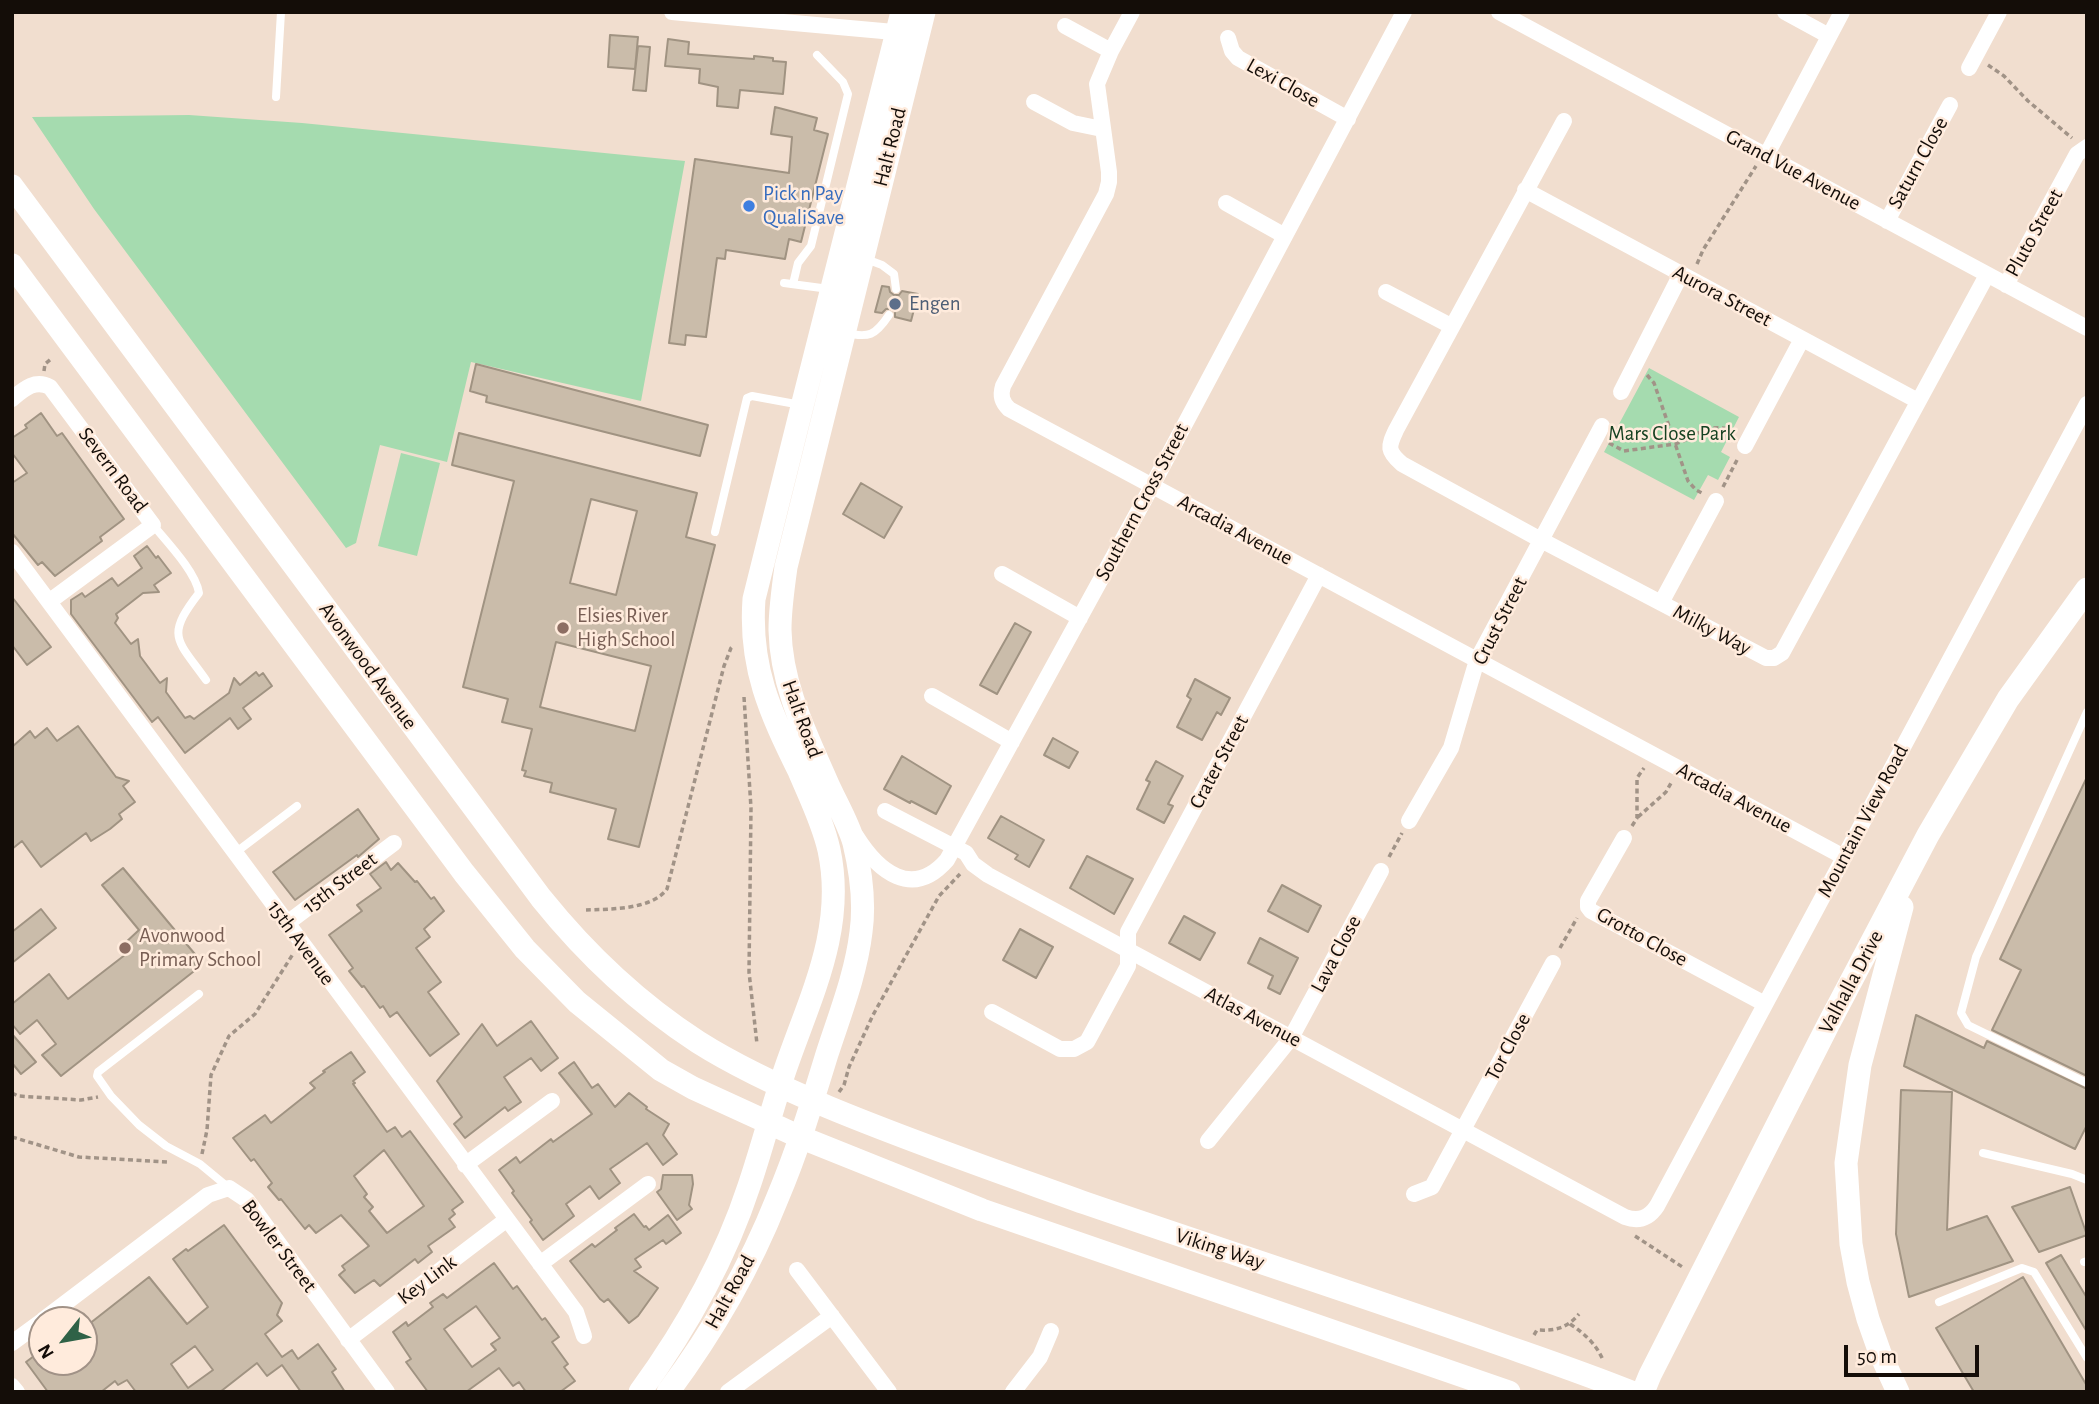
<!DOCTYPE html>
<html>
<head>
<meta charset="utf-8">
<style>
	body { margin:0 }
	#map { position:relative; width:2099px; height:1404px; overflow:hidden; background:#f1decf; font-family:"Alegreya Sans",sans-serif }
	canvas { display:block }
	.frame { position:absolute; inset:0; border:14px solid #140d08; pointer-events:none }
	.north { position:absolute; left:28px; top:1306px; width:70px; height:70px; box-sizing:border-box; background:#ffebdc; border:2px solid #a19287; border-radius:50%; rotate:239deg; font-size:19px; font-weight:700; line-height:28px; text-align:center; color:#140d08 }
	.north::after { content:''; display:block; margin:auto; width:24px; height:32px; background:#2f6247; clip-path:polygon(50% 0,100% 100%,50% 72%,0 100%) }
	.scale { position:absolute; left:1844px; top:1345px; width:135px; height:32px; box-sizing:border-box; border:4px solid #140d08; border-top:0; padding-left:9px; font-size:21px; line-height:24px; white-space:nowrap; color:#140d08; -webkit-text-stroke:5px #ffebdc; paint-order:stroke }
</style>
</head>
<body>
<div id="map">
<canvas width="2099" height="1404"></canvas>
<div class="frame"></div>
<div class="north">N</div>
<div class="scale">50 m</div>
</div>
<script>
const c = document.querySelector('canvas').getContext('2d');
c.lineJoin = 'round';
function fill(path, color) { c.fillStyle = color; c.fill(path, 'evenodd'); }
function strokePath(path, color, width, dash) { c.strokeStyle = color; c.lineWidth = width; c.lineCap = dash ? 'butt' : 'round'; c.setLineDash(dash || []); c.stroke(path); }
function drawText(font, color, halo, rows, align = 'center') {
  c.font = font + ' "Alegreya Sans",sans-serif'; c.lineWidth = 5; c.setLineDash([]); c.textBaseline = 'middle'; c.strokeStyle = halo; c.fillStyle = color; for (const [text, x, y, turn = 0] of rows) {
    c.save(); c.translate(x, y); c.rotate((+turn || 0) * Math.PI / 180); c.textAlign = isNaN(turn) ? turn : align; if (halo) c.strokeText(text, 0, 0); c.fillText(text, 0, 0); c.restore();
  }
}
fill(new Path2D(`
	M189,115L302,123L685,161L641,401L471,362L447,462L380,445L356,543L346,548L94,209L32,117Z
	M1649,368L1739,417L1721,452L1730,457L1718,480L1708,475L1694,500L1604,452Z
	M401,453L440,463L417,556L378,546Z`), '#a5dbaf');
const building = new Path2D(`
	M610,35L638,37L635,69L608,67Z
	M668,39L689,42L688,54L754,59V56L773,58V61L786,62L783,94L740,90L738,108L717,106L718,87L699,83L700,69L665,66Z
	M638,46L650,47L646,91L633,90Z
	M775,107L817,118L814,130L828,134L801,242L789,239L785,259L726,250L725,259L717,258L706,337L686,335L685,345L669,343L695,159L789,173L792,137L771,134Z
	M882,286L889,287L890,292L894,295H899L902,291L918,294L911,321L895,317V312L890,309H886L882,313L875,312Z
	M476,364L708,425L700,456L486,402L487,396L470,391Z
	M41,413L57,436L62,433L124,519L100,537L102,541L55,576L42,562L38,565L12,533V483L27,473L12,453V438L27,428L25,425Z
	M459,433L697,493L686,537L715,545L639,847L608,839L616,809L550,792L552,783L524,776L526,771L522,770L532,729L502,722L508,699L463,687L514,481L452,465ZM591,499L637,511L616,595L570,583ZM556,642L651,666L635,731L540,707Z
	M861,483L902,507L884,538L843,514Z
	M147,546L156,558L158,556L171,573L154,585L159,592L143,593L116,614L118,618L115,623L131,644L138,639L140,656L160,683L167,678L166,692L185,718L190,716L194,719L229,693L234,678L240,685L256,672L259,676L263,673L272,686L243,708L251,719L238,729L230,718L185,753L158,717L152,722L71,614V600L82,593L85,597L112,578L118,586L142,568L134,556Z
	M12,597L51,647L27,665L12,645Z
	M1015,623L1031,632L997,694L980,685Z
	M1195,679L1230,698L1221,715L1217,712L1202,740L1177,727L1191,699L1187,696Z
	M78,726L116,777L129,781L123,786L135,802L119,814L122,819L110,829L91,841L86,833L41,867L22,841L12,849V747L30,731L35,738L47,728L57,741Z
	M1053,738L1078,752L1069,768L1044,755Z
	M902,756L951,786L936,814L911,801L910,803L884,789Z
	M1156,761L1183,776L1168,804L1173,806L1164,823L1137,809L1150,782L1146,780Z
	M2087,777V1076L1992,1030L2021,970L2000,959Z
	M358,809L379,839L358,857L357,855L295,900L273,872Z
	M1001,816L1044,840L1029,867L1015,859L1018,855L988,838Z
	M1087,856L1133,879L1114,914L1070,888Z
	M386,862L391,870L398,863L415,882L417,881L431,899L434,897L444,911L424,929L430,937L416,948L441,982L428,992L459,1034L430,1056L397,1012L390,1017L383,1006L380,1008L364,986L362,987L349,971L353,968L329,935L362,911L357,905L381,888L370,874Z
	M123,868L199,959L194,963L198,968L61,1076L42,1055L56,1044L37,1020L20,1034L12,1024V1004L49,974L68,999L130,951L124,944L139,930L102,885Z
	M1282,885L1321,906L1308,932L1268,911Z
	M41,909L56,928L12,963V932Z
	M1184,916L1215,933L1200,960L1169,943Z
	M1020,929L1053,947L1036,978L1003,960Z
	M1260,938L1298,958L1280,994L1268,988L1273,976L1248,963Z
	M1916,1015L1984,1048L1987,1041L2087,1089V1125L2075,1149L1904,1066Z
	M531,1021L558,1058L541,1071L531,1058L504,1077L521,1102L508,1111L505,1107L465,1138L454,1124L462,1117L437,1081L482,1024L497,1046Z
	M12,1034L36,1062L21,1074L12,1063Z
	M351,1052L365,1072L353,1081L355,1083L353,1084L387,1132L395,1127L402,1137L410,1131L463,1202L452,1210L455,1214L449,1219L455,1227L428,1246L432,1252L418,1263L415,1259L380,1286L374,1280L355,1293L339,1275L345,1270L342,1266L369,1246L341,1215L316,1233L309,1225L305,1229L281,1199L279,1200L268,1187L272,1183L254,1159L251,1161L233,1138L265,1115L271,1123L315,1088L310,1083L325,1072L323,1071ZM384,1150L424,1206L387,1233L369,1211L373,1207L364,1197L367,1194L354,1176Z
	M574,1062L592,1088L598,1084L615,1107L629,1093L647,1107L646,1109L669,1124L663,1135L677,1154L663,1165L647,1143L610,1169L620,1183L599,1199L590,1186L566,1204L574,1216L543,1240L530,1222L532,1220L512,1193L514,1191L499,1170L516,1157L520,1163L551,1139L553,1142L592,1114L559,1073Z
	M1901,1090L1952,1092L1947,1230L1987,1216L2013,1261L1909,1297L1896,1234Z
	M663,1175H692L693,1184L689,1205L692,1209L677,1220L657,1192L661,1189Z
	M2070,1187L2087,1235L2039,1252L2012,1207Z
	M634,1214L644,1227L646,1226L649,1230L668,1215L681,1233L666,1244L663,1240L635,1259L641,1267L634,1271L658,1288L638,1316L629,1323L608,1299L604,1302L600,1299L570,1261L592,1244L595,1247L617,1230L615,1228Z
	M224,1225L282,1303L277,1315L282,1321L265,1334L282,1357L292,1350L298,1359L318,1344L336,1369L332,1372L345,1392H301L282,1365L267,1376L257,1363L220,1392H136L127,1380L118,1385L115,1381L101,1392H48L26,1362L42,1350V1362H84V1328L149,1277L187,1324L208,1307L173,1259L186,1249L188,1251ZM195,1346L213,1370L188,1388L171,1364Z
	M2061,1255L2087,1298V1332L2046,1263Z
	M494,1263L513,1289L517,1286L542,1320L545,1318L559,1337L552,1342L568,1364L564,1367L575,1381L560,1392H526L519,1382L513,1386L499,1368L466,1392H428L406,1362L411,1359L393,1332L406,1322L408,1326L433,1307L430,1303L443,1294L447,1298ZM476,1306L500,1338L491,1344L496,1350L472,1367L444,1329Z
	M2023,1277L2087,1386V1392H1974L1936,1328Z`);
fill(building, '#cabcaa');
strokePath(building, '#a09382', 2);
strokePath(new Path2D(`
	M1988,65L2004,76L2028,101L2072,138
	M1697,264L1703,250L1756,166
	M44,371L45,364L51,359
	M1647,375L1654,383L1688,481L1696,490L1704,494
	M1609,443L1624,451L1675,444C1701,436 1704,421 1735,431
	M1723,487L1737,460
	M744,697L751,808L749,972L757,1044
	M1638,817L1666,792L1671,783
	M1632,826L1637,818V778L1644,768
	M1389,857L1402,833
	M586,910C609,909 652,910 667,889L724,666L731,648L734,645
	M1560,948L1577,918
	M839,1092L844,1085L849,1067L873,1015L939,896L960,874
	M12,1093L18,1096L81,1100L98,1097
	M12,1137L79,1157L168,1162
	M202,1154L207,1130L211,1075L229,1036L255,1014L293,954
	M1635,1236L1684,1268
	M1570,1324C1585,1334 1596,1344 1603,1360
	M1534,1335L1537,1330C1556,1331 1567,1328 1579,1314`), '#a19387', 3.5, [5, 3.5]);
strokePath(new Path2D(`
	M276,97L281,12
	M866,259L882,265L894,274L896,289
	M784,283L829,289
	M793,284L798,263L811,246L848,94L843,82L817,55
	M845,333C869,338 875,336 889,315
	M153,525C167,542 196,572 199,593C165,637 177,639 206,680
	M715,532L747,398L752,396L801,405
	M2087,712L1976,957L1961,1013L1968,1025L2087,1083
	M235,853L297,806
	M199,994L98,1072L97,1076L111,1096L139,1125L166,1146L200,1164L229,1188
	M1983,1153L2072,1174L2087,1180
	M2084,1262L2087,1261
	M1939,1302L2022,1268L2034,1272L2087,1358`), '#fff', 8);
strokePath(new Path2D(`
	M672,12L905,33
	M1132,12L1111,51L1097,84L1109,172V182L1106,194L1003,386C1000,396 1002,402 1009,409L1844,857
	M1499,12L2087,328
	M1785,12L1829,36
	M1065,26L1111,51
	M1228,38L1232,51L1238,58L1348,119
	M1969,68L1999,12
	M1034,102L1073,123L1102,129
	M1564,121L1396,430C1388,447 1387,451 1402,464L1541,540L1766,658H1774L1782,653L1987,275
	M1766,156L1842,12
	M1525,190L1918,401
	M1226,203L1285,236
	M1887,221L1950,105
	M2006,285L2077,154L2087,147
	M1386,292L1451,326
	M1621,392L1681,274
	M12,399C24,389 35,379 50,387L153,525L50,601
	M1745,446L1802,339
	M12,552L576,1312L584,1336
	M1002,574L1080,618
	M1661,603L1716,501
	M932,696L1012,742
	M885,811L966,853L973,864L988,875L1625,1217C1639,1222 1649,1218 1657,1206L2087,404
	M1409,821L1451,748L1477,660L1602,426
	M856,836C878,871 912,900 947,860L1152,486L1404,12
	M1624,838L1588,901V907L1591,911L1765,1004
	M286,924L394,843
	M992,1012L1060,1049H1074L1087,1042L1128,966V932L1319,575
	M1208,1141L1291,1038L1381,871
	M465,1165L552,1101
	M1414,1194L1432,1187L1553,963
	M540,1264L648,1184
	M797,1270L889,1392
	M43,1320L208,1195L229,1188L247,1200L387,1392
	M348,1340L506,1220
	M12,1343L42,1321
	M12,1386L17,1392
	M728,1392L832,1316
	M1013,1392L1040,1357L1051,1331`), '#fff', 16);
strokePath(new Path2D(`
	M12,186L541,898C586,954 638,1003 698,1042C739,1068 783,1088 828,1107C912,1142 999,1172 1085,1203C1219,1249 1354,1293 1488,1340C1536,1357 1584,1373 1631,1392
	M12,265L464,873L525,949L577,1002L661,1070L693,1088L800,1137L982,1210L1509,1392
	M640,1392C685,1330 725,1259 749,1186C762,1148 772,1108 785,1070C810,997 846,929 829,850C823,823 810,797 799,771C770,712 749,667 754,599C802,403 853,208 902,12
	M668,1392C712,1333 750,1267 777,1199C797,1152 812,1103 827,1054C840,1014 856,974 861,932C865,903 861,872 854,843C848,822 835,801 826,780C805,732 781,684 780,630C780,609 783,588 786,567L924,12
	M1643,1392L1650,1375L1828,1025L1928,835L2008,699L2087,589
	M1898,1392L1880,1353L1868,1319L1858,1282L1851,1244L1846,1163L1860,1065L1902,907`), '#fff', 23);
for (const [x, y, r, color] of [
	[749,206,7,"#3f7fe0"],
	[895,304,7,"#5c6f8a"],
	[563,628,7,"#8d6e63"],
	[125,948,7,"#8d6e63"]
]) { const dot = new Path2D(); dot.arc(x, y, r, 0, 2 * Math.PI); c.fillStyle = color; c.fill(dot); strokePath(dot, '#ffebdc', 2.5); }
drawText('21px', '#140d08', '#ffebdc', [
	["Lexi Close",1283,83,29],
	["Halt Road",890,147,-76],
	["Saturn Close",1918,163,-61],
	["Grand Vue Avenue",1793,170,28],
	["Pluto Street",2034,233,-61],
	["Aurora Street",1722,296,28],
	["Severn Road",113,470,53],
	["Southern Cross Street",1142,502,-62],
	["Arcadia Avenue",1235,530,28],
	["Crust Street",1500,621,-63],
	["Milky Way",1712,630,28],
	["Avonwood Avenue",368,666,54],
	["Halt Road",802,719,70],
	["Crater Street",1219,762,-62],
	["Arcadia Avenue",1734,798,28],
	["Mountain View Road",1863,821,-62],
	["15th Street",340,883,-37],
	["Grotto Close",1642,937,29],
	["15th Avenue",301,943,54],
	["Lava Close",1336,954,-62],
	["Valhalla Drive",1851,982,-62],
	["Atlas Avenue",1253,1017,28],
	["Tor Close",1508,1047,-62],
	["Bowler Street",279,1246,53],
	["Viking Way",1220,1249,18],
	["Key Link",427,1280,-37],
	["Halt Road",730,1292,-61]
]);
drawText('21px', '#366cbe', '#ffebdc', [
	["Pick n Pay",763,194],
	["QualiSave",763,218]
], 'left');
drawText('21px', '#4e5e75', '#ffebdc', [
	["Engen",909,304]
], 'left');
drawText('21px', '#154121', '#ffebdc', [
	["Mars Close Park",1672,434]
]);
drawText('21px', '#785e54', '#ffebdc', [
	["Elsies River",577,616],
	["High School",577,640],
	["Avonwood",139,936],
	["Primary School",139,960]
], 'left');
</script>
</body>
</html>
